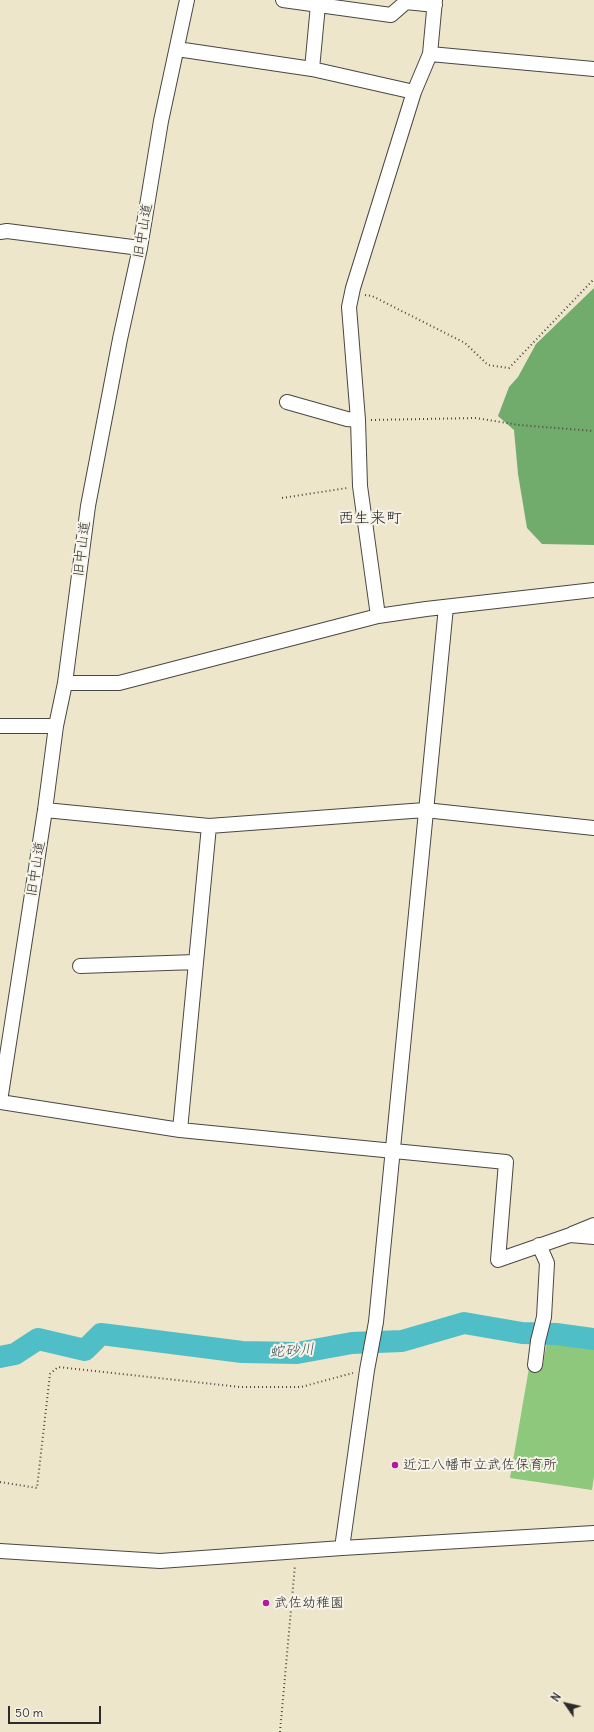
<!DOCTYPE html>
<html>
<head>
<meta charset="utf-8">
<style>
	body { margin:0 }
	#map { position:relative; width:594px; height:1732px; overflow:hidden; background:#eee6cb; font-family:Delius,sans-serif }
	canvas { display:block }
	.north { position:absolute; left:546px; top:1684px; width:40px; height:40px; -webkit-text-stroke:3px #f7f3e8; paint-order:stroke; rotate:304deg; font-size:11px; font-weight:700; line-height:16px; text-align:center; color:#2b2b2b }
	.north::after { content:''; display:block; margin:auto; width:14px; height:18px; background:#2b2b2b; clip-path:polygon(50% 0,100% 100%,50% 72%,0 100%) }
	.scale { position:absolute; left:8px; top:1706px; width:93px; height:18px; box-sizing:border-box; border:2px solid #2b2b2b; border-top:0; padding-left:5px; font-size:12px; line-height:14px; white-space:nowrap; color:#2b2b2b; -webkit-text-stroke:3px #f7f3e8; paint-order:stroke }
</style>
</head>
<body>
<div id="map">
<canvas width="594" height="1732"></canvas>
<div class="north">N</div>
<div class="scale">50 m</div>
</div>
<script>
const c = document.querySelector('canvas').getContext('2d');
c.lineJoin = 'round';
function fill(path, color) { c.fillStyle = color; c.fill(path, 'evenodd'); }
function strokePath(path, color, width, dash) { c.strokeStyle = color; c.lineWidth = width; c.lineCap = dash ? 'butt' : 'round'; c.setLineDash(dash || []); c.stroke(path); }
function drawText(font, color, halo, rows, align = 'center') {
  c.font = font + ' Delius,"Klee One",sans-serif'; c.lineWidth = 4; c.setLineDash([]); c.textBaseline = 'middle'; c.strokeStyle = halo; c.fillStyle = color; for (const [text, x, y, turn = 0] of rows) {
    c.save(); c.translate(x, y); c.rotate((+turn || 0) * Math.PI / 180); c.textAlign = isNaN(turn) ? turn : align; if (halo) c.strokeText(text, 0, 0); c.fillText(text, 0, 0); c.restore();
  }
}
fill(new Path2D(`
	M547,1342L594,1346V1476L592,1490L510,1478L529,1368L542,1369Z`), '#8dc87c');
fill(new Path2D(`
	M594,288V545L542,544L527,528L518,474L514,430L498,416L509,387L518,377L536,344Z`), '#72ac6c');
strokePath(new Path2D(`
	M0,1357L15,1354L38,1339L85,1350L101,1334L242,1352L297,1353L352,1343L402,1341L464,1323L522,1333L556,1334L594,1339`), '#50bec7', 22);
const minor = new Path2D(`
	M283,0L391,15L406,2L435,5
	M318,5L312,69L414,92
	M177,49L312,69
	M430,54L594,69
	M0,232L7,231L140,248
	M287,402L347,419L358,420
	M378,616L360,486L358,420L349,307L353,288L414,92L430,54L435,0
	M65,683H119L378,616L426,609L594,590
	M0,726H56
	M45,810L209,826L425,810L594,828
	M80,966L196,962
	M0,1101L45,810L56,726L65,683L88,506L120,339L140,248L161,121L187,0
	M0,1102L180,1130L506,1162L498,1260L570,1235L594,1237
	M180,1130L209,826
	M572,1234L594,1225
	M535,1365L538,1341L544,1317L547,1263L539,1245
	M342,1548L367,1370L376,1322L446,607
	M0,1551L160,1561L342,1548L594,1533`);
strokePath(minor, '#484743', 16);
strokePath(new Path2D(`
	M365,295L372,296L465,343L488,365L509,368L594,279
	M371,420L476,418L519,425L594,431
	M282,498L347,488
	M0,1482L37,1488L50,1374L58,1367L240,1387H301L353,1373
	M280,1732L295,1565`), '#484743', 2, [1, 3]);
strokePath(minor, '#fff', 14);
for (const [x, y, r, color] of [
	[395,1465,4,"#b5179e"],
	[266,1603,4,"#b5179e"]
]) { const dot = new Path2D(); dot.arc(x, y, r, 0, 2 * Math.PI); c.fillStyle = color; c.fill(dot); strokePath(dot, '#f7f3e8', 1.5); }
drawText('14px', '#2b2b2b', '#f7f3e8', [
	["旧中山道",143,231,-80],
	["旧中山道",82,549,-83],
	["旧中山道",36,869,-81]
]);
drawText('14px', '#2b2b2b', '#f7f3e8', [
	["近江八幡市立武佐保育所",403,1465],
	["武佐幼稚園",274,1603]
], 'left');
drawText('italic 15px', '#36575a', '#f7f3e8', [
	["蛇砂川",292,1351,-4]
]);
drawText('16px', '#2b2b2b', '#f7f3e8', [
	["西生来町",370,518]
]);
</script>
</body>
</html>
